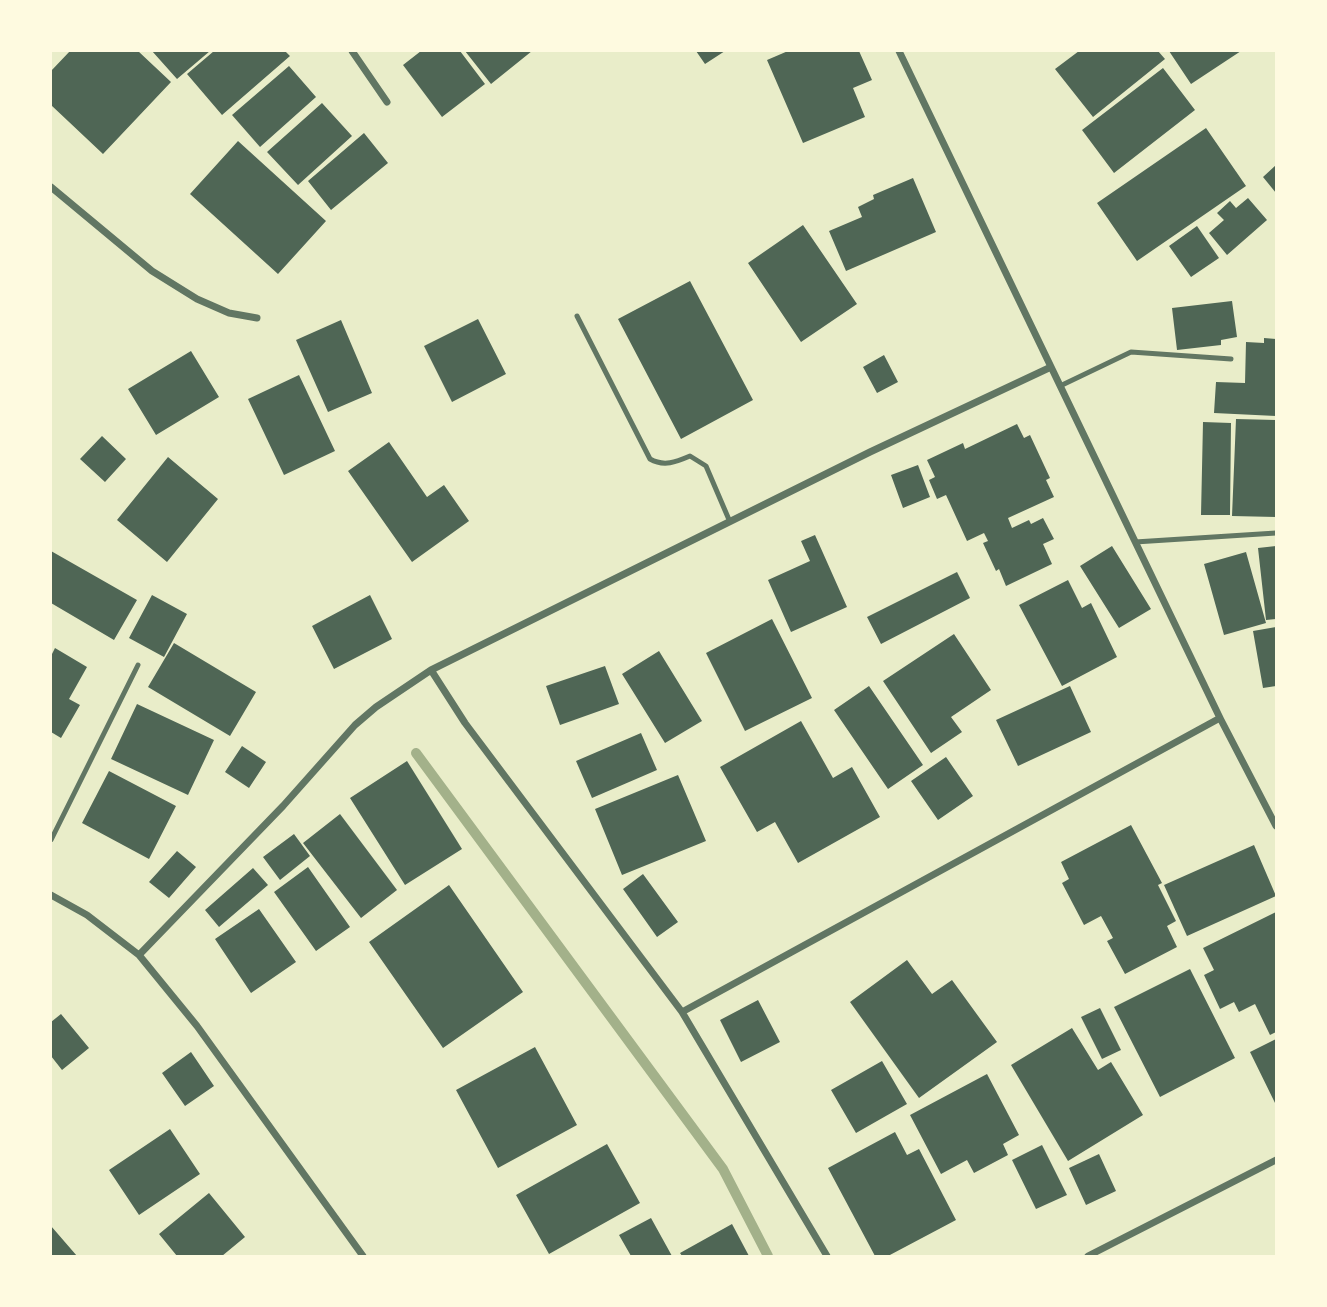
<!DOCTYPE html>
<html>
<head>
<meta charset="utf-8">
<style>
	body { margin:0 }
	#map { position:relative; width:1327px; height:1307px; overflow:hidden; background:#e9edc9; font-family:"Fira Sans",sans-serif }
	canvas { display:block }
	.frame { position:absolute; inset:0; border:52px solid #fefae0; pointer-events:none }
</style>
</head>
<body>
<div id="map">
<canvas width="1327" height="1307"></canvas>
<div class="frame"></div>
</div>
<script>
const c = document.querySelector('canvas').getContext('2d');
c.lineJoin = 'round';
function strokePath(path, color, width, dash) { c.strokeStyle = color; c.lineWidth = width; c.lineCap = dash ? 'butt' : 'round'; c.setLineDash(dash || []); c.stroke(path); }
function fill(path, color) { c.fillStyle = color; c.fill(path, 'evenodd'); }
strokePath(new Path2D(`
	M416,753L723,1169L768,1256`), '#a3b18a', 10);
fill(new Path2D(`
	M70,51H138L171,82L103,154L51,105V71Z
	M152,51H210L177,79Z
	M214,51H285L290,56L222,115L187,74Z
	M421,51H460L485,84L442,117L403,65Z
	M465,51H532L491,84Z
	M696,51H725L705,64Z
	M788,51H859L872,80L853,88L865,117L803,143L767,60Z
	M1079,51H1158L1165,59L1093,117L1055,69Z
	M1169,51H1241L1191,84Z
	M289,66L316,97L260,147L232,115Z
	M1163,68L1195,110L1114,173L1082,130Z
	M322,103L352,136L298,185L267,152Z
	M1206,128L1246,186L1137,261L1097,203Z
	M364,133L388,163L331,210L308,181Z
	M238,141L326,221L278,274L190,194Z
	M1276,165V193L1263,177Z
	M913,178L936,232L846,271L829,231L862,217L858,207L874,199L873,195Z
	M1248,198L1267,220L1227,255L1209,233L1224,220L1217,213L1230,201L1236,208Z
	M803,225L857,304L801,342L748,263Z
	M1197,226L1219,258L1191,277L1169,246Z
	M690,281L753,400L681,439L618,319Z
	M1232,301L1237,337L1221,340V345L1177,350L1172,308Z
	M478,319L506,374L452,402L424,346Z
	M341,320L372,393L328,412L296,340Z
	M1264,338L1276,339V416L1214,413L1216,382L1245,383L1246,342L1264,343Z
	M191,351L219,397L156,435L128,389Z
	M884,355L898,382L877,393L863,367Z
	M299,375L335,451L284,475L248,399Z
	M1236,419L1276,420V517L1232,516Z
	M1203,422L1231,423L1230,515H1201Z
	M1017,424L1024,438L1030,435L1050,478L1046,480L1054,497L1008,518L1012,528L1029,520L1031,524L1043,518L1054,539L1043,544L1052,564L1006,586L999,569L996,571L983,543L988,541L984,533L967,541L946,495L937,499L929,480L935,477L927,460L963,443L965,449Z
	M102,436L126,459L105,482L80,459Z
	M389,442L427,497L444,485L469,521L412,562L348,471Z
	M168,457L218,499L167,562L117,520Z
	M918,465L930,497L903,508L891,475Z
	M815,535L847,607L791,632L768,580L810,561L801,541Z
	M1112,546L1151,609L1119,628L1080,566Z
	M1276,546V619L1266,620L1258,548Z
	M51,551L137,600L114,640L51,603Z
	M1246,552L1266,623L1224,635L1204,564Z
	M957,572L970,598L881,644L867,617Z
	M1068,580L1082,608L1091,603L1117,657L1062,686L1019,605Z
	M152,595L187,614L164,657L129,638Z
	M370,595L392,639L334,669L312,626Z
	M772,619L812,698L745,731L706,653Z
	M1276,627V686L1263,688L1253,631Z
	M954,634L991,690L951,717L962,732L931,753L883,681Z
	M174,643L256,692L230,736L148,687Z
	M55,648L87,667L69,699L80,705L61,738L51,732V656Z
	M659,651L702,721L665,743L622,674Z
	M605,666L619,704L560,725L546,686Z
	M869,686L923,765L888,789L834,710Z
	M1070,686L1091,732L1018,766L996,720Z
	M137,704L214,740L188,795L111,759Z
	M801,721L833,778L852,767L880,817L798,863L775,822L757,832L720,767Z
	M641,733L657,770L592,798L576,761Z
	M242,746L266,762L249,788L225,772Z
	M946,757L973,796L938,820L911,781Z
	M407,761L462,849L405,885L350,798Z
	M109,771L176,806L149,859L82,823Z
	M678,775L706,841L622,875L595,809Z
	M340,814L397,890L361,918L303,843Z
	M1131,825L1162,883L1158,885L1176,921L1167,926L1177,947L1125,974L1107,941L1113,938L1101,916L1084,925L1062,883L1069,879L1061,862Z
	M294,834L310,856L280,880L263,857Z
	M1254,845L1276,896L1187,936L1164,885Z
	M177,851L196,867L169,898L149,882Z
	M308,867L350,927L316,951L274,892Z
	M253,868L268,885L219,927L205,910Z
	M643,874L678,922L657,937L623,889Z
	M449,885L523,992L443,1048L369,942Z
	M259,909L296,962L251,993L215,939Z
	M1276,912V1032L1270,1035L1255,1004L1239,1012L1234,1002L1220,1009L1204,975L1214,970L1203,948Z
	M907,960L932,994L952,980L997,1042L919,1098L850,1002Z
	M1190,969L1235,1058L1160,1097L1114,1007Z
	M758,1000L780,1042L741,1062L720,1020Z
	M1100,1008L1121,1050L1102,1059L1081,1017Z
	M61,1014L89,1048L62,1070L51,1056V1022Z
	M1072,1028L1098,1070L1111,1062L1143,1115L1068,1161L1011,1065Z
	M1276,1039V1105L1250,1052Z
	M535,1047L577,1125L498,1168L456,1090Z
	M191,1052L214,1086L185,1106L162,1073Z
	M882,1061L907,1104L856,1133L831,1090Z
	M987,1074L1019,1135L1003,1144L1008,1155L974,1173L967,1160L941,1174L910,1115Z
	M170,1129L200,1174L139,1215L109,1170Z
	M895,1132L907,1155L919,1149L956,1220L888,1256H875L828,1168Z
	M607,1144L640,1203L549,1254L516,1195Z
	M1042,1145L1067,1195L1036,1209L1012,1160Z
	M1099,1154L1116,1191L1086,1205L1069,1168Z
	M209,1193L245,1237L222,1256H177L159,1234Z
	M651,1218L672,1256H631L619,1235Z
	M732,1224L749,1256H682L680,1253Z
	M51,1226L77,1256H51Z`), '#4f6655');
strokePath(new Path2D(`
	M577,316L650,459C664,467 676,462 690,456L706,466L730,522
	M1060,386L1131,352L1231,359
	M1135,542L1276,533
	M51,840L138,665`), '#617663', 5);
strokePath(new Path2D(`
	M352,51L387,102
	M899,51L1220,718L1276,826
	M51,187L152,271L197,299L229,313L257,318
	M431,670L465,723L682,1012L827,1256
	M51,895L87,915L139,955L197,1026L363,1256
	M139,955L283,806L355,725L376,707L431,670L870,452L1051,367
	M682,1012L1220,718
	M1088,1256L1276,1160`), '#617663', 7);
</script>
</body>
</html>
